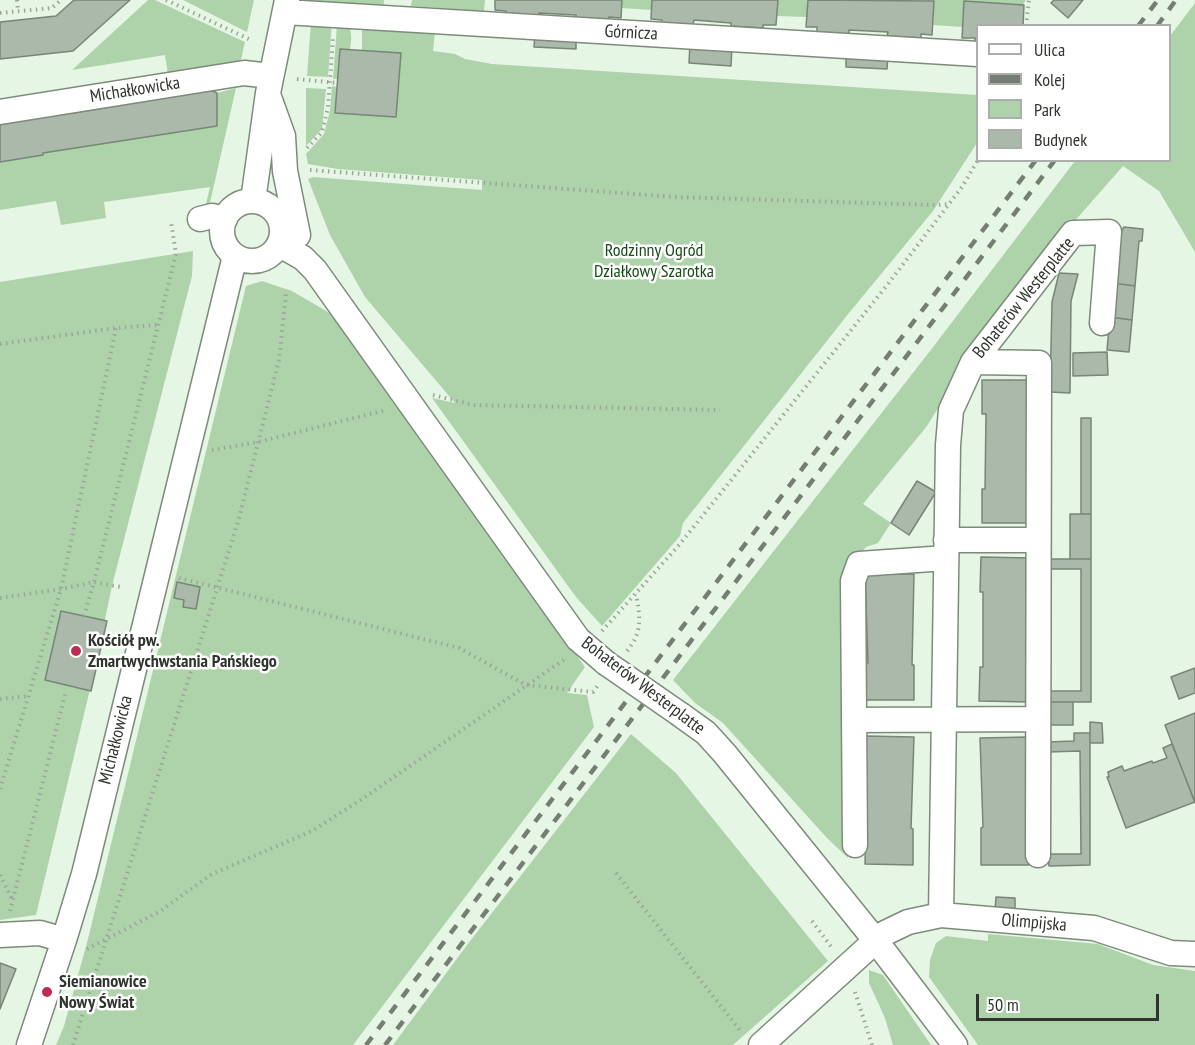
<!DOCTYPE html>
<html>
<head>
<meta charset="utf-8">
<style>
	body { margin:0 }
	#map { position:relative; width:1195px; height:1045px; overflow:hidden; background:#e6f6e4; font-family:"PT Sans Narrow",sans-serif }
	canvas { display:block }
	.legend { position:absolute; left:976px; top:24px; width:195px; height:138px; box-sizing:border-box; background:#fff; border:2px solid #acaeab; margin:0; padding:8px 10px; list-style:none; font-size:18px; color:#2f352e }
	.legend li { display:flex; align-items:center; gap:12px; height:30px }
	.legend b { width:30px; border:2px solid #acaeab }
	.scale { position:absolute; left:976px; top:994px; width:183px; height:27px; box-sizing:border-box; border:3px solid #2f352e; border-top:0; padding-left:8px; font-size:18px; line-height:21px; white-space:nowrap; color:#2f352e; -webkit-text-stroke:4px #fff; paint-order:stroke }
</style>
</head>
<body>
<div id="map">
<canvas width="1195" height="1045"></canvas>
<ul class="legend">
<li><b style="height:8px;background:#fff"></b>Ulica</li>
<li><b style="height:8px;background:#757e73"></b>Kolej</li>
<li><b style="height:16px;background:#aed3ab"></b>Park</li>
<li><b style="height:16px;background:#aab9a9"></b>Budynek</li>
</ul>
<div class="scale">50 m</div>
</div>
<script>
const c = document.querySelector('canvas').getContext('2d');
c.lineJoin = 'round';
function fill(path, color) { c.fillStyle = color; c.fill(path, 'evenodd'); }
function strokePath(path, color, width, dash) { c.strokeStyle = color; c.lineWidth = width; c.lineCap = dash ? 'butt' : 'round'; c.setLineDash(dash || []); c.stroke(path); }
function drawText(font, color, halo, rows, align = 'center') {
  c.font = font + ' "PT Sans Narrow",sans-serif'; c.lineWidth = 5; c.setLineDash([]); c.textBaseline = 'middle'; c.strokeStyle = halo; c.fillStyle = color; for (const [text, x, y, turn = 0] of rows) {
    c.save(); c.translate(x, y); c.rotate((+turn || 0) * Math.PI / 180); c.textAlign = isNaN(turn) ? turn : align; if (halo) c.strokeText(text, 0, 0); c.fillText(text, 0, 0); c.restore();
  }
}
fill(new Path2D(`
	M148,0H155L245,42L240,64L168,75L165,55L72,70Z
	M183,0H254L247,32Z
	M312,0H384L383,11L312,5Z
	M412,0H485L484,11L411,6Z
	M622,0H652V10L621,8Z
	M778,0H808L807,17L777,16Z
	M919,0H1026L1022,6L964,1L963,27L933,25L934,1Z
	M1195,3V252L1159,191L1123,166L1045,255L956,379L927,426L863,504L891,523L878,543L866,547L848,570L844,589L848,858L827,838L723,723L695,703L673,680L930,351L1075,161L1170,160V36Z
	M332,21L328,77L307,76L311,22Z
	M337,25L349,26C356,44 345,62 338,79H333Z
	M364,28L435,31L433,51L455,54L465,59L492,64L977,95V143L933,211L849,313L683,523L680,536L602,626L576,597L432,398L455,403L365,297L330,235L308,179L313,177L482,190V180L338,169L308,164L306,154L324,134L330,111L332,86L337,87L336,113L396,117L401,54L362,51V31Z
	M236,88L209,207L205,208L210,187L104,202L106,218L61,225L56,201L0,210V162L43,155V153L216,126L217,93Z
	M306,88L326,89L322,129L306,146Z
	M193,251L192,276L112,586L91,685L36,915L0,920V282Z
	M262,281L292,291L333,315L585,667L567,693L587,695L594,727L353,1045H56L64,1026L88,939L246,286Z
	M631,734L676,773L828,961L733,1045H393L467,945Z
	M988,934L1098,944L1153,965L1195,971V1045H978L929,977L930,960L936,943L946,936L988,941Z
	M869,970L883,975L931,1045H893L885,1018L869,983Z`), '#aed3ab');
const building = new Path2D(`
	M74,0H130L73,51L0,59V22L56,16Z
	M495,0H622L621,18L609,17L608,20L576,18V15L539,13L538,16L506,14V11L495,10Z
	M652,0H778L776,25H763V28L731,26V23L694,20L693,25L662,23V20L651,19Z
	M808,0L934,1L932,35L921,34V38L887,36L888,32L849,30V34L817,32V27H806Z
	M1054,0H1083L1068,18L1051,3Z
	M964,1L1024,5L1023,26H978V43H975V38H962Z
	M535,34L576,37V49L534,47Z
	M690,44L732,46L731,66L689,63Z
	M340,49L401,53L396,117L335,113Z
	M846,53L888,55L887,69L846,67Z
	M211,90L217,93V126L43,153V155L0,162V124L72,109L73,113L122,105L121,101L134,99V103Z
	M1124,227L1143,229L1142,241H1139L1135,286L1113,283L1117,238Z
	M1059,273L1078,274L1071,301L1070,393L1050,392L1052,302Z
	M1113,283L1135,286L1132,320L1110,317Z
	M1110,317L1132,320L1129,352L1107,350Z
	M1107,352L1108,375L1073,376V353Z
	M982,380H1031L1030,523H982V489H985L986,414H982Z
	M1081,418H1091V514H1081Z
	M917,481L936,492L909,535L891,523Z
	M1070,514H1091V559H1070Z
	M981,557L1031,558L1030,702L979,701L980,667H983V592H980Z
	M1050,559H1091V702H1050V691H1081V569H1050Z
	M865,574H914L912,665H914V700H865L866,663H868Z
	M177,582L200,587L196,609L183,607L184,600L174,598Z
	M61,611L107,621L91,691L45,680Z
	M1195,668V693L1179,699L1171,677Z
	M1050,702H1073V725H1050Z
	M1195,713V803L1165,725Z
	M1090,722L1102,723L1103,743H1090Z
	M1074,733H1090V865L1049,866L1048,854H1081L1080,751L1048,752V742L1074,741Z
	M866,736L914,737L911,828L913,829V865L865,864L867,773H865Z
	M1028,737L1026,827H1029V865H981V828L983,827L980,738Z
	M1172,744L1195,802L1126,828L1107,777H1109L1108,772L1122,766L1124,771L1152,761L1153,763L1167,758L1163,748Z
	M996,897L1015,898V912L995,910Z
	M0,963L16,969L0,1009Z`);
fill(building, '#aab9a9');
strokePath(building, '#778676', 1.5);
const minor = new Path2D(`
	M285,12L978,54
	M269,97L283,136L285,171L298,235
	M0,112L244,73L271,76
	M222 231a30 30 0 1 1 60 0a30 30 0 1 1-60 0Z
	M253,201L268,93L287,0
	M200,219L212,216L225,219
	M280,245L303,258L315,270L578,639L606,663
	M973,362L1039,363L1038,855
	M946,540H1038
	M681,715L706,733L725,754L876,941L955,1045
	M854,720L1037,719
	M855,845L853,581L859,564L946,558
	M941,915L948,445L951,410L973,362L1073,233L1109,232L1102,323
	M0,935L40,933L64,940
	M29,1045L64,940L84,874L235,256
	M761,1045L883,934L908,922L941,915L1094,928L1171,953L1195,954`);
strokePath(minor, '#7d8b7b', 27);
strokePath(new Path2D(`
	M17,0L18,11
	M166,0L251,40
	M0,13L52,8L61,0
	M1026,26L1029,0
	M297,79L338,83
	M307,148L322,132L328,108L333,37
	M310,170L675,197L936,205L950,204
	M0,344L116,328L157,325
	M433,395L473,405L720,410
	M212,450L258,442L386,410
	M179,578L459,648L526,685L593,692L599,684
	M0,598L61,589L94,582L121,587
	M84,616L94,582L176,254L171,222
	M602,631L680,544L888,284L962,187L978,160
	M627,651C643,632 640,617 636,594
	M0,699L28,696
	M0,789L61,589L116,328
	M616,873L742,1033
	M0,875L12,899
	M10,911L66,691
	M812,921L832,948
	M87,949L159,912L212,874L312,831L365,797L565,659
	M855,992L872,1045
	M73,1045L238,522L279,360L286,293`), '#9aa699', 4, [1.5, 4.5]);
strokePath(minor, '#fff', 24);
strokePath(new Path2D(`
	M1138,26L1158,0
	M1157,26L1176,0
	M366,1045L1036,160
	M385,1045L1055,160`), '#757e73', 4.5, [10, 10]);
const minorBridge = new Path2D(`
	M606,663L681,715`);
strokePath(minorBridge, '#7d8b7b', 27, []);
strokePath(minorBridge, '#fff', 24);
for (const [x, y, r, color] of [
	[76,651,6,"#bd2d53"],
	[47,992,6,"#bd2d53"]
]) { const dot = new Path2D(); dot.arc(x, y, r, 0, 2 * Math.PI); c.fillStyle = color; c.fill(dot); strokePath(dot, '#fff', 2); }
drawText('18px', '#2f352e', '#fff', [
	["Górnicza",631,33,3],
	["Michałkowicka",135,90,-9],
	["Bohaterów Westerplatte",1024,298,-51],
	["Bohaterów Westerplatte",643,686,37],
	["Michałkowicka",116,740,-76],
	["Olimpijska",1034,923,5]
]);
drawText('18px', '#164c15', '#fff', [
	["Rodzinny Ogród",654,251],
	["Działkowy Szarotka",654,272]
]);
drawText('bold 18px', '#2f352e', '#fff', [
	["Kościół pw.",88,641],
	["Zmartwychwstania Pańskiego",88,662],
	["Siemianowice",59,982],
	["Nowy Świat",59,1003]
], 'left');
</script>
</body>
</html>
